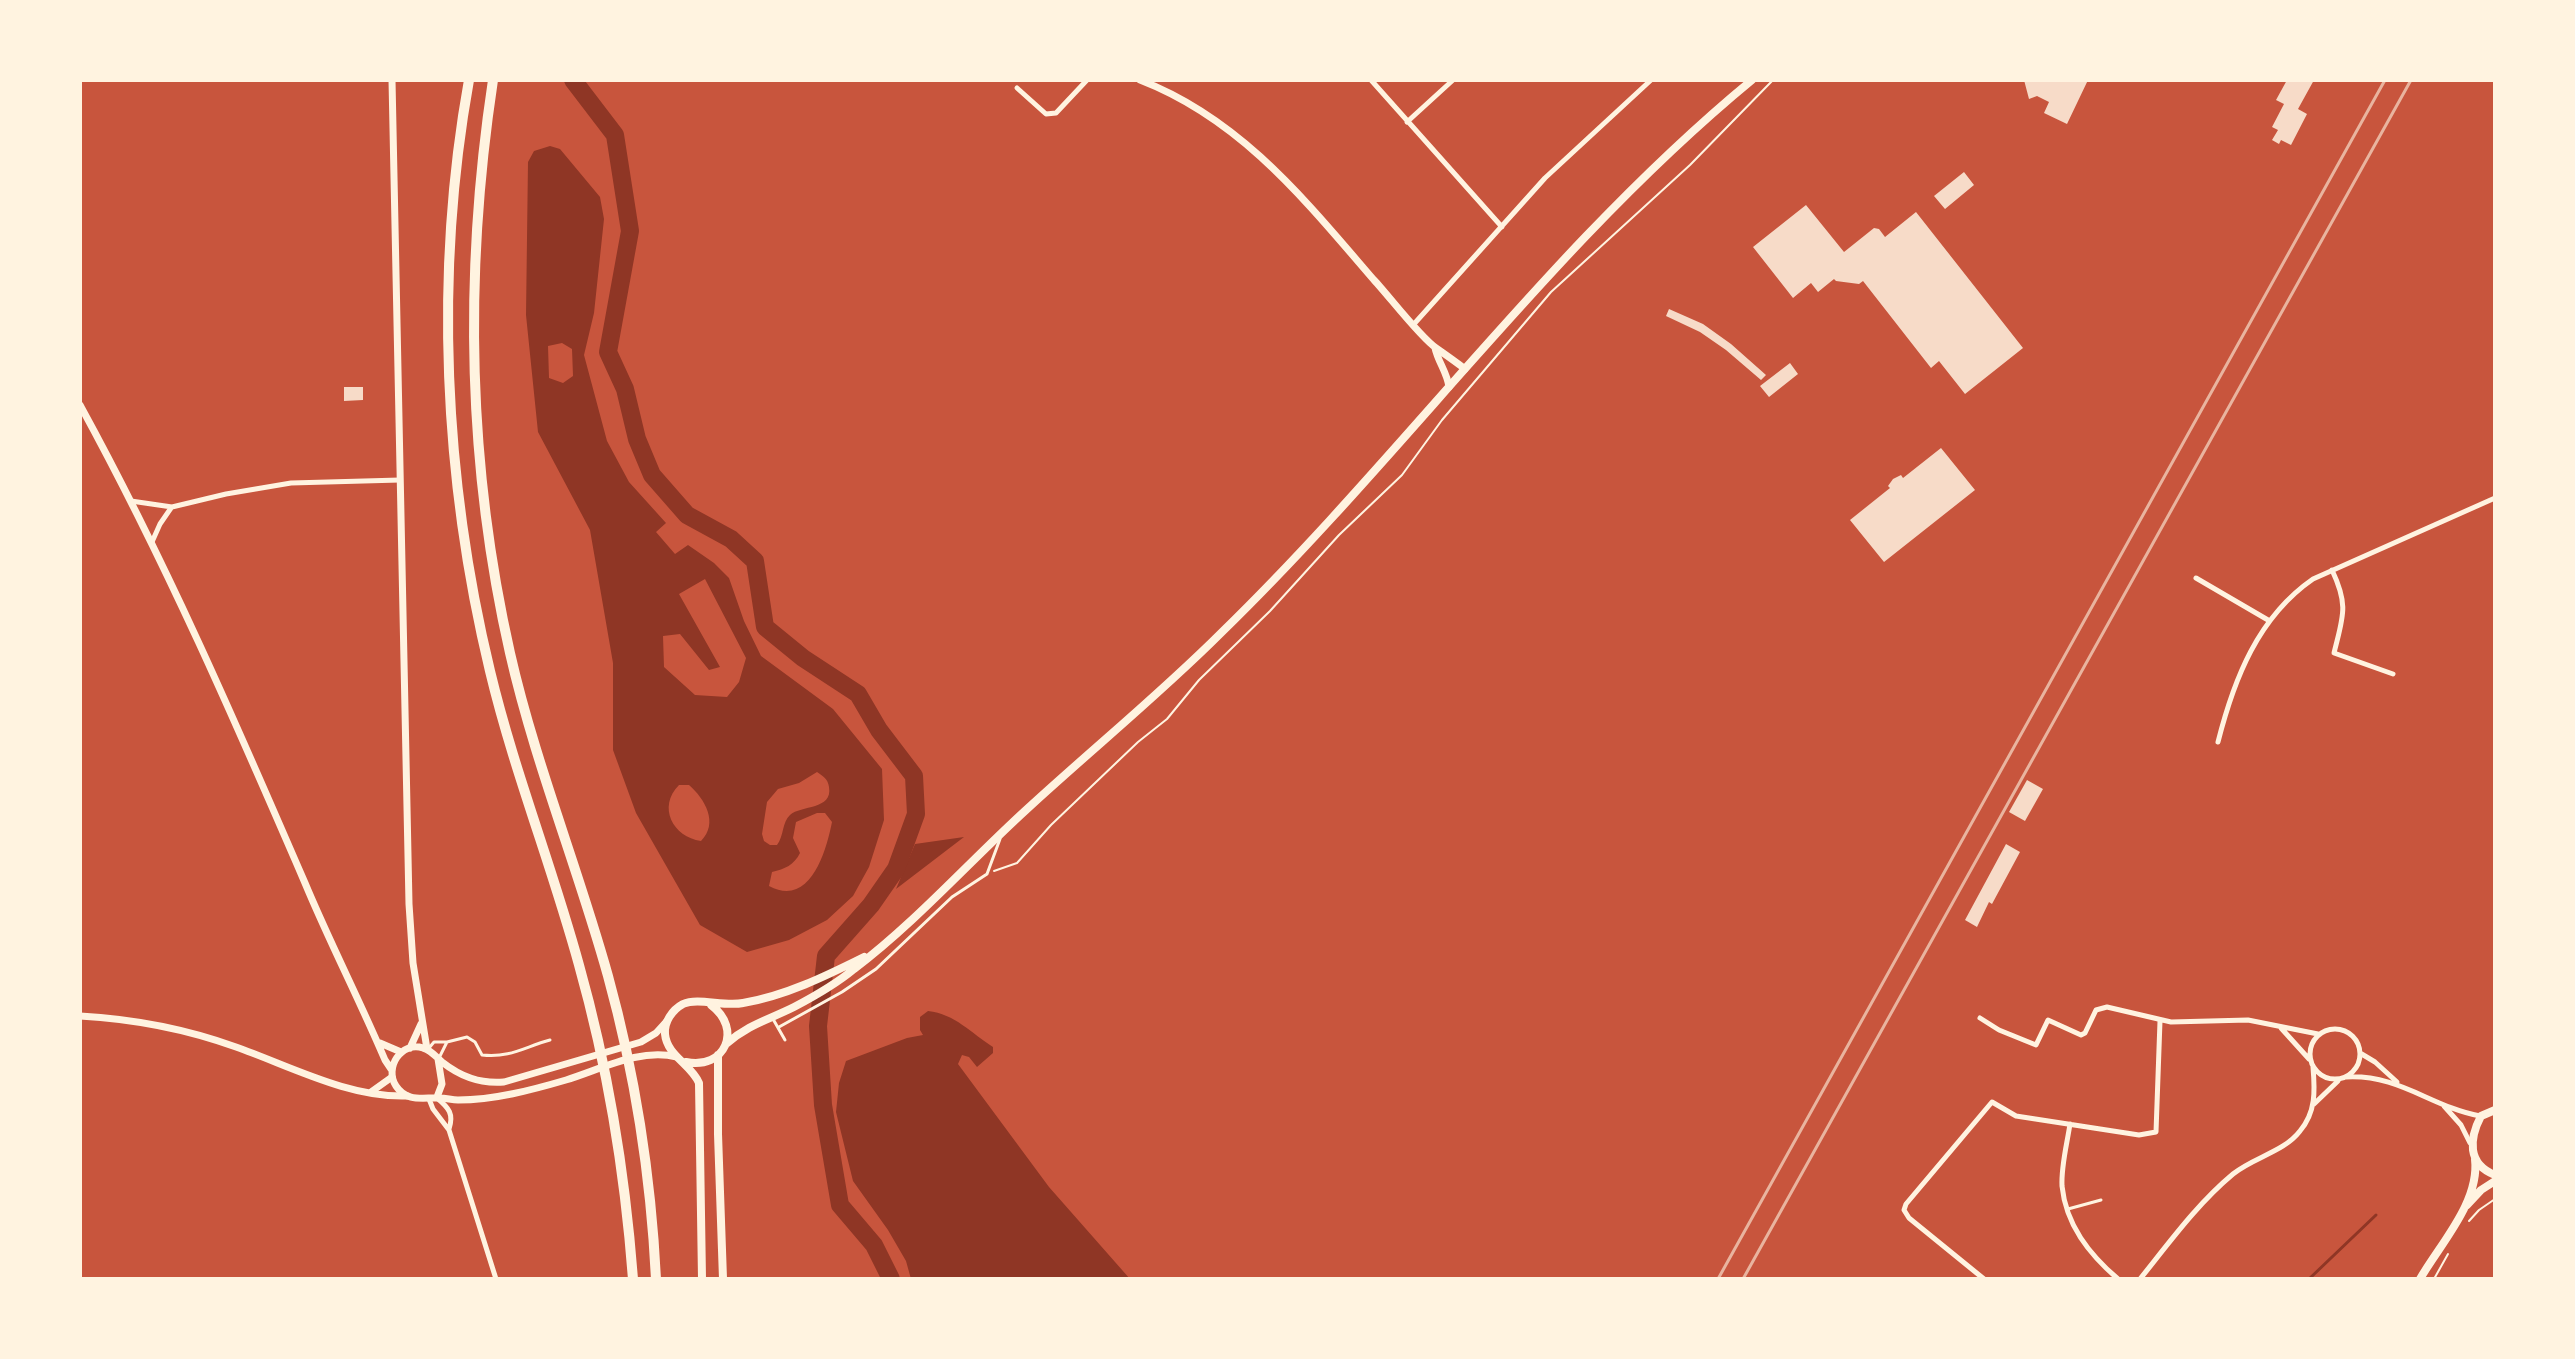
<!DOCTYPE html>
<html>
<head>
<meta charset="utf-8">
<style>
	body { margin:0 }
	#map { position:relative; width:2575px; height:1359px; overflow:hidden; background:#c8553d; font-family:Roboto,sans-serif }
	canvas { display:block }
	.frame { position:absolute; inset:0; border:82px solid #fff3e0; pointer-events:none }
</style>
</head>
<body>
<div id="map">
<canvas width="2575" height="1359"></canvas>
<div class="frame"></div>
</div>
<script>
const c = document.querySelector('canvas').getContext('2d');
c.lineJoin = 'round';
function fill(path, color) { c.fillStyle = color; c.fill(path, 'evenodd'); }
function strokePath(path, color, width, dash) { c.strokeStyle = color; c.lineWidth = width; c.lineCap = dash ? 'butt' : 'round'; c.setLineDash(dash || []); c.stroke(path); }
fill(new Path2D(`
	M550,146L560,149L600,197L604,219L594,313L584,355L607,441L629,482L666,523L656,532L675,554L688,545L714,563L729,578L744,621L761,656L833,709L882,769L884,820L869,867L853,896L827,920L789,940L747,952L700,925L636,813L613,750V663L590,530L538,432L526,315L528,162L534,151ZM562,343L572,349L573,376L563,383L549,378L548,346ZM705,579L746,658L739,682L727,697L695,695L664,667L663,636L680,634L709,670L720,667L679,594ZM817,772C823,776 828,779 829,787C833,810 801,805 790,815C782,822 784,836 777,845H770L764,841L762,834L767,802L778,789L799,783ZM679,785H689C705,799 719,823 701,841C673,837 657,807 679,785ZM817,813H825L832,822C826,852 810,908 769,886L772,872C785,869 794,865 800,853L793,838L796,822Z
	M964,837L896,889L915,844Z
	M928,1011C955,1014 971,1033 993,1047V1053L977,1067L969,1057L962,1055L958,1064L1049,1187L1130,1279H911L906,1261L888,1230L853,1181L836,1112L839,1083L846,1061L907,1038L923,1035L920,1030V1017Z`), '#8f3625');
strokePath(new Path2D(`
	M2309,1279L2376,1215`), '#8f3625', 3);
strokePath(new Path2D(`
	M573,80L615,135L630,231L608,352L625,389L637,439L652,475L687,515L731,539L755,561L765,627L803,658L858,694L879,730L914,776L916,814L896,869L871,905L826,956L818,1026L823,1105L840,1205L874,1245L891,1279`), '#8f3625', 18);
fill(new Path2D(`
	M2024,80H2088L2067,124L2044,113L2049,102L2037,96L2029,99Z
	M2287,80H2314L2298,109L2307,114L2291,145L2281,140L2279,144L2272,140L2278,130L2272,127L2284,104L2276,100Z
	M1964,172L1974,185L1945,209L1934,196Z
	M1806,205L1844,252L1874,228L1879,229L1885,237L1916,212L2023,348L1965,394L1939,361L1931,368L1863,281L1859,284L1836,281L1834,279L1818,292L1811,283L1793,298L1753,247Z
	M1669,309L1703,324L1731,344L1766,375L1761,380L1726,350L1700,332L1666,316Z
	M1790,363L1798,374L1769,397L1760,386Z
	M344,387H363V400L344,401Z
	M1941,448L1975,490L1884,562L1850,520L1890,488L1888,486L1893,479L1901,475L1903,478Z
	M2027,780L2043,789L2025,821L2009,812Z
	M2006,844L2020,852L1992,904L1989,902L1977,927L1965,920Z`), '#f7dbc8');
strokePath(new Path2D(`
	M994,871L1017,863L1051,825L1138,742L1167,719L1199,680L1270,611L1339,535L1402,475L1442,420L1551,292L1690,165L1773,80
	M2469,1221L2479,1210L2495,1199
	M2434,1279L2448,1254`), '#fff3e0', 2);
strokePath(new Path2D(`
	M773,1019L785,1040
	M779,1027L842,992L876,969L952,897L987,874L1000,839
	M429,1048L434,1042H447L467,1037L475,1042L482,1055C511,1058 524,1047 550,1040
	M440,1056L447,1042
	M2068,1209L2101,1200`), '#fff3e0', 3);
strokePath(new Path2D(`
	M1371,80L1502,227
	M1017,88L1046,114L1056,113L1087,80
	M1407,122L1453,80
	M1414,324L1545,178L1651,80
	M131,501L172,507L226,494L291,483L400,480
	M152,542L160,524L171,508
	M2332,570C2349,606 2343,616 2334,653L2393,674
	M2196,578L2268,620
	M2218,742C2234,679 2258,617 2313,579L2495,498
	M1980,1018L1999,1030L2036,1045L2048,1020L2081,1035L2085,1033L2096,1010L2107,1007L2171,1022L2248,1020L2318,1034
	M2281,1028L2309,1059
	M2310 1054a25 25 0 1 1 50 0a25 25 0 1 1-50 0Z
	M2360,1053L2375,1062L2397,1082
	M2346,1077C2399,1074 2431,1107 2480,1116
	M437,1098C449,1108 454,1114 449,1129
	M429,1099L433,1109L449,1130L496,1279
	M2314,1104L2338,1081
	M2444,1106L2461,1125L2470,1143
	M2070,1124C2067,1144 2061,1166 2062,1186C2066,1225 2089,1254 2118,1279
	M1984,1279L1909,1218L1904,1210L1906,1204L1992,1102L2016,1116L2139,1135L2156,1132L2160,1021
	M2140,1279C2169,1243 2197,1204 2233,1174C2254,1157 2284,1152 2300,1131C2316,1112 2315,1091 2313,1067`), '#fff3e0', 5);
strokePath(new Path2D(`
	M1140,80C1241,119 1305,200 1374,280C1389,296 1420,337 1436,348C1446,355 1456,362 1465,369
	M1435,348C1438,362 1447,372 1449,387
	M80,1016C134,1019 186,1029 236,1047C290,1066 349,1098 407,1096
	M371,1092L392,1077`), '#fff3e0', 7);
strokePath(new Path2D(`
	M392,80L409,904L413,963L427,1049
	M80,405C165,560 235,721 305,883C330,943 360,1001 385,1060L391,1069
	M666,1022L656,1033L641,1042L504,1082C480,1084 461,1077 442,1062C436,1057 431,1050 423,1048C401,1041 384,1068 396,1086C407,1103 424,1097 440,1098C446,1098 452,1100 458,1100C494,1100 532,1090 566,1080C602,1069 639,1048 677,1057
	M380,1043L401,1052
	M410,1048L421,1024
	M437,1097L442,1084L438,1059`), '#fff3e0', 7);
strokePath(new Path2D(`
	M726,1044C749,1024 768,1020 794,1007C815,996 836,984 854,969C916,922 969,862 1026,810C1091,750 1159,695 1221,633C1404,455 1554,243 1752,80
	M718,1055V1134L723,1279
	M686,1062C725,1070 743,1029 711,1005
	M2495,1110L2481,1116C2469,1139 2467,1164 2495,1175
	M2467,1205L2481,1190L2495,1181
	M702,1279L699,1083C691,1064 667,1056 665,1034C664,1022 672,1010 683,1004C698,997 724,1007 743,1003C785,996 826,976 864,957
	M2420,1279C2440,1244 2480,1202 2475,1159`), '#fff3e0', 8);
strokePath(new Path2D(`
	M469,80C434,274 444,480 490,671C514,771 552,866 579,965C608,1068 625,1173 633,1279
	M493,80C464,272 467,463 510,653C535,763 578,868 608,976C635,1074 651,1178 656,1279`), '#fff3e0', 10);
strokePath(new Path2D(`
	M1718,1279L2385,80
	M1743,1279L2411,80`), '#e9b49f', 3);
</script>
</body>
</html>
